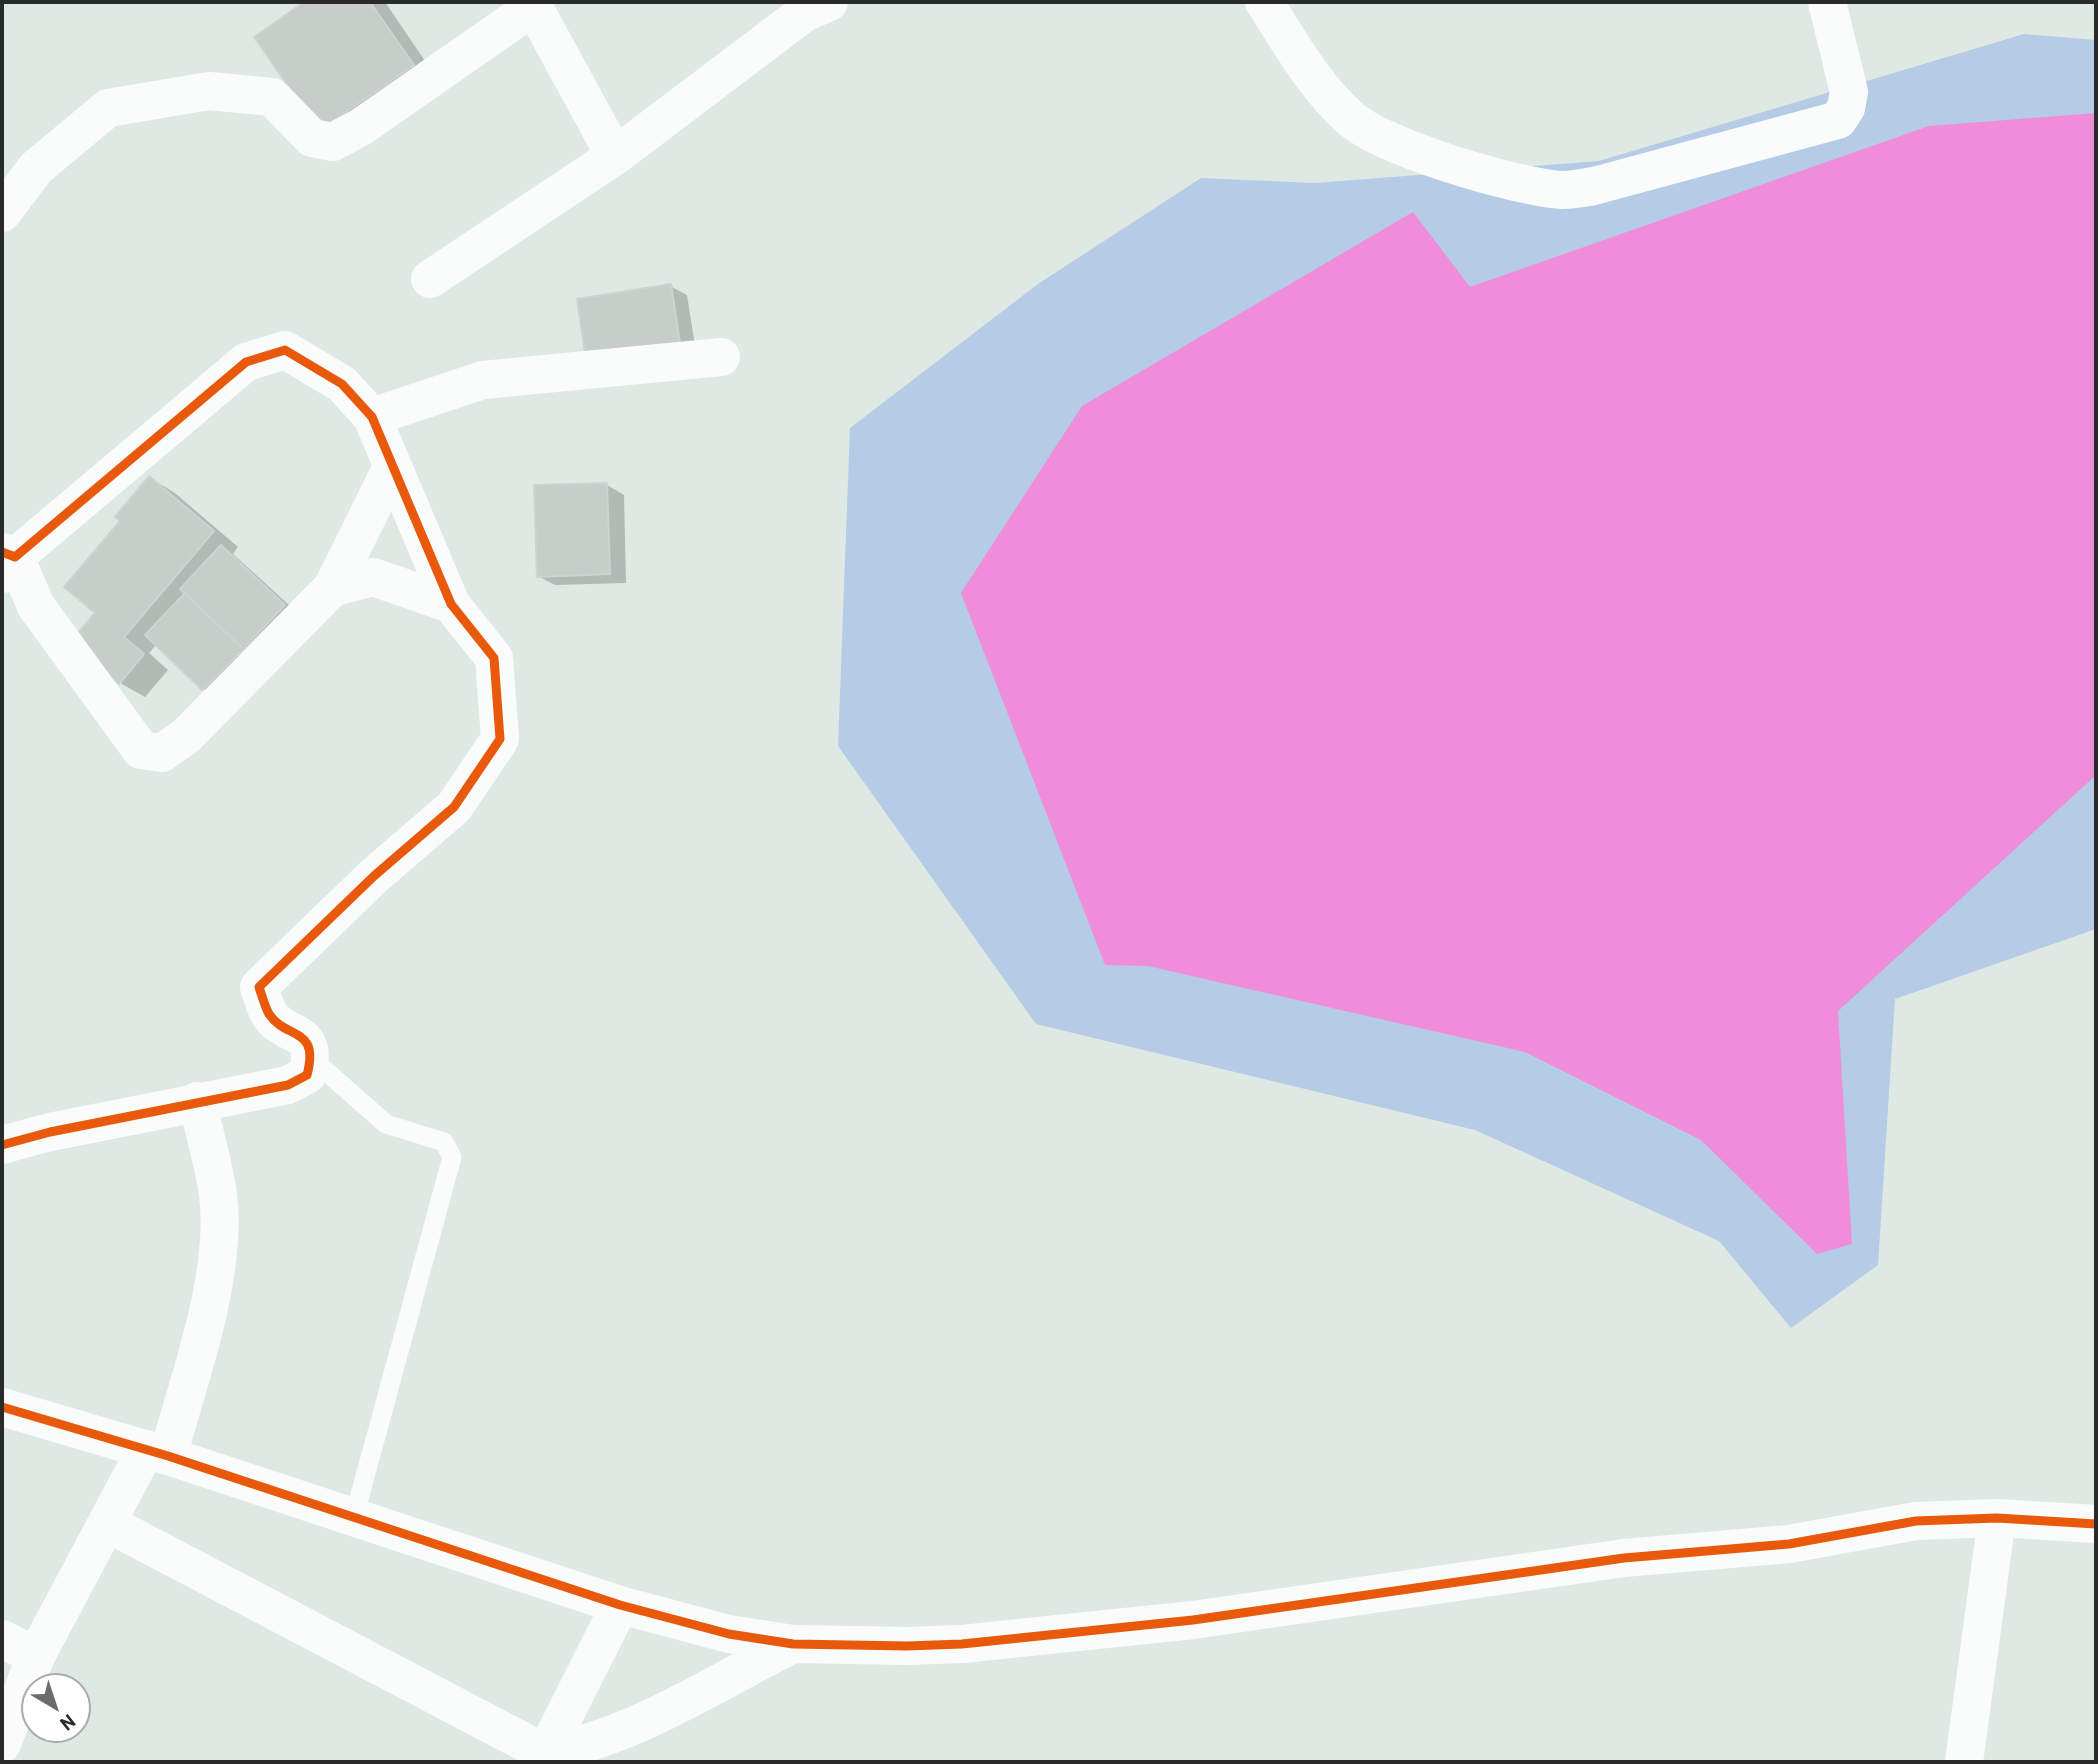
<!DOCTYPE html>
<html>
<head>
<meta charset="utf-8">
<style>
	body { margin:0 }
	#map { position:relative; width:2098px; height:1764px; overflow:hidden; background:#dfe9e4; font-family:Barlow,sans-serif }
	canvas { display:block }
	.frame { position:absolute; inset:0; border:4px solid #2a2a2a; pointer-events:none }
	.north { position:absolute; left:21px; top:1673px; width:70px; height:70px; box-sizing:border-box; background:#fff; border:2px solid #aaa; border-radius:50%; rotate:141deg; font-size:19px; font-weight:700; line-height:28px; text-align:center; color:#2a2a2a }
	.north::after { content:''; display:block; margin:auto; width:24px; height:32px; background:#696d6b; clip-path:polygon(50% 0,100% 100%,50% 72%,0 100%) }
</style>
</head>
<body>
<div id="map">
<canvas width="2098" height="1764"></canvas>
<div class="frame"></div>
<div class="north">N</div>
</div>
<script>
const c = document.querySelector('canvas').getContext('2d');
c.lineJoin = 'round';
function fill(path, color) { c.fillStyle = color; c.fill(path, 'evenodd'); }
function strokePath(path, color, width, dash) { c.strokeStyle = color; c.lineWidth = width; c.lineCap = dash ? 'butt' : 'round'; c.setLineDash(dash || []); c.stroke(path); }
fill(new Path2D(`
	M2024,34L2096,40V929L1895,999L1878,1265L1791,1328L1719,1241L1475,1130L1036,1024L838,746L850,428L1038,284L1201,178L1315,183L1599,161Z`), '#b5cbe6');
fill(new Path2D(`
	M2096,113V775L1838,1011L1852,1244L1817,1254L1701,1140L1525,1052L1148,966L1105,965L961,593L1082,406L1413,212L1470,287L1929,126Z`), '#f08dda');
fill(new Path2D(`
	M307,2H385L438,80L345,145L256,37Z
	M670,286L687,295L696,352L579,301Z
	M150,478L175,493L238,547L233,554L300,615L220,699L204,689L157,644L149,653L168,670L145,697L120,683L97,613L122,521Z
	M607,485L624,495L626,583L555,585L538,576Z`), '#0003');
const building = new Path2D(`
	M304,2H370L414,65L319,131L254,37Z
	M671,284L680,343L586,359L577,299Z
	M149,476L214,531L124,637L144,654L119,684L72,640L95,613L64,587L120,521L115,517Z
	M607,483L610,574L537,577L534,485Z
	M221,545L285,605L243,649L180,589Z
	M185,593L243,649L202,690L145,635Z`);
fill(building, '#c7ceca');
strokePath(building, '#cbd4d0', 2);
strokePath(new Path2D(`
	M311,1058L386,1124L444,1142L452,1157L354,1517`), '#fafcfb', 19);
strokePath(new Path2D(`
	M531,2L615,156
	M1264,2C1290,42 1314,86 1350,118C1383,148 1516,187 1562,190C1572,190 1583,188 1594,186L1838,120L1846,108L1849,92L1827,2
	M2,213L36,168L108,108L209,91L272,97L312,138L333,142L361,127L533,7
	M430,279L615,156L804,13L829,2
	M372,417L483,380L721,357
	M2,552L15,557L246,362L285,350L342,384L372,417L451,604L494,658L500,739L454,807L374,876L259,987C262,996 265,1007 269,1014C286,1040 320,1026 307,1075L288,1085L50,1132L2,1145
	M2,574L15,557L36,606L141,750L162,753L186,736L332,588L373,577L451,604
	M332,588L392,467
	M2,1407L168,1456L620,1605L729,1634L793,1644L907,1646L962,1644L1193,1620L1624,1558L1789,1544L1916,1521L1997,1518L2096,1524
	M168,1456C189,1377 228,1277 218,1195C214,1164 204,1132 197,1101
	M107,1523L545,1753C633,1738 713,1684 793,1644
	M2,1639L36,1656
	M2,1744L36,1656L146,1449
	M541,1762L620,1605
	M1964,1762L1997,1518`), '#fafcfb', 38);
strokePath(new Path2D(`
	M2,552L15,557L246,362L285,350L342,384L372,417L451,604L494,658L500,739L454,807L374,876L259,987C262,996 265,1007 269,1014C286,1040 320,1026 307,1075L288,1085L50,1132L2,1145
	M2,1407L168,1456L620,1605L729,1634L793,1644L907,1646L962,1644L1193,1620L1624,1558L1789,1544L1916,1521L1997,1518L2096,1524`), '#e8590c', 9);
</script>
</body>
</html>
